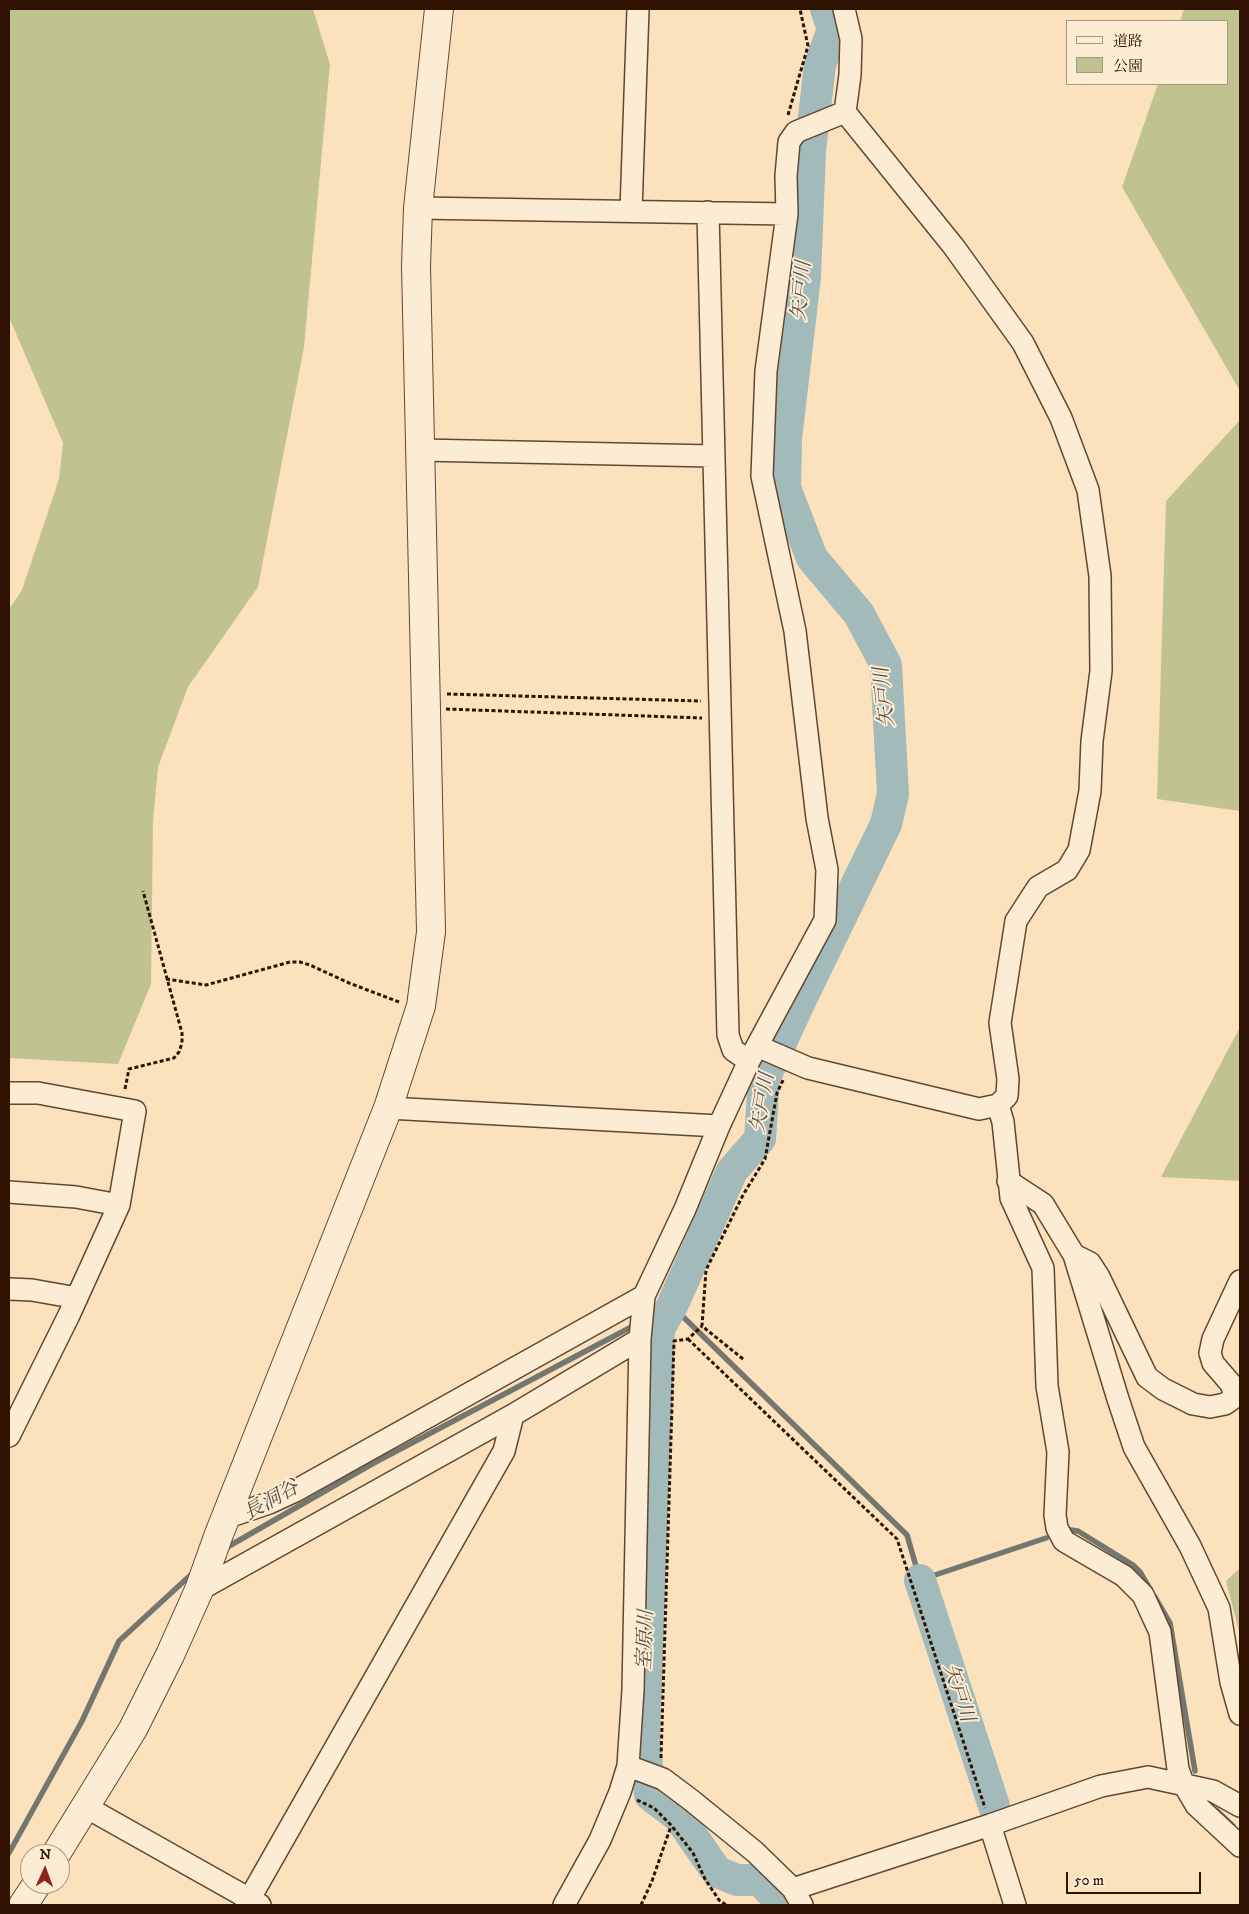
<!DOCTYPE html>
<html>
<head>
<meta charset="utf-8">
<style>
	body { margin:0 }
	#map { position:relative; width:1249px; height:1914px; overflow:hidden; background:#fce1bd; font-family:"IM FELL DW Pica","Noto Serif JP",serif }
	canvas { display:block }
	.frame { position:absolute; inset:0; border:10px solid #2f1201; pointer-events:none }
	.legend { position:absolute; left:1066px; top:20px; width:162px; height:65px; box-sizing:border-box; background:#fdecd4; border:1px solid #ab9580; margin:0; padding:6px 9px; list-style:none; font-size:15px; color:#2f1201 }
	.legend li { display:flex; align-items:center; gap:10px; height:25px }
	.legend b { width:25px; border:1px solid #ab9580 }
	.north { position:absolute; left:20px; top:1844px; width:50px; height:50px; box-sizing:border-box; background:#fdecd4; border:1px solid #ab9580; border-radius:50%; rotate:2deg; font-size:14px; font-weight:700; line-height:20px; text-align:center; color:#2f1201 }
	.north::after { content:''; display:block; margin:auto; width:18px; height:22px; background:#8f2418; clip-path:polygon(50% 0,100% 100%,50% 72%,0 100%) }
	.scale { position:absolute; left:1066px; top:1872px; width:135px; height:22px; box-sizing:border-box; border:2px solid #2f1201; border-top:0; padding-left:6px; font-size:15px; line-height:18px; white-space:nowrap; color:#2f1201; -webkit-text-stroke:4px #fdecd4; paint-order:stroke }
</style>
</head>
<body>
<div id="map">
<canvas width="1249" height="1914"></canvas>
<div class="frame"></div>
<ul class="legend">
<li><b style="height:6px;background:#fdecd4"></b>道路</li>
<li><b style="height:14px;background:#c0c290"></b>公園</li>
</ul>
<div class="north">N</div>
<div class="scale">50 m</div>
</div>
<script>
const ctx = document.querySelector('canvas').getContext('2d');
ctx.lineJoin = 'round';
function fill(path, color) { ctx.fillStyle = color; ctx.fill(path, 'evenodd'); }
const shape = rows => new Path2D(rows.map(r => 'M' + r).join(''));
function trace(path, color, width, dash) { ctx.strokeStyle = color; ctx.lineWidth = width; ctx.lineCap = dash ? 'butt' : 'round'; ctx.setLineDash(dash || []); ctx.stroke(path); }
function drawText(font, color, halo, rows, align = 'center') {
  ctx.font = font + ' "IM FELL DW Pica","Noto Serif JP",serif'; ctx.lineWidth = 4; ctx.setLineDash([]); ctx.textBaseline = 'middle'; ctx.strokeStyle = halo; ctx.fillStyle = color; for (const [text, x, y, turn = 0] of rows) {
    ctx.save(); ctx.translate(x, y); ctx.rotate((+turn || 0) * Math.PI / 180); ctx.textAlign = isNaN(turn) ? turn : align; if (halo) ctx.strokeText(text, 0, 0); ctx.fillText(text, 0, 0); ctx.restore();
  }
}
fill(shape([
	[9,9,313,9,330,64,304,347,258,587,188,687,158,767,153,821,151,984,118,1064,9,1058,9,609,22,590,59,479,63,443,9,317],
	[1184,9,1240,9,1240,391,1122,187,1158,84,1228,84,1228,21,1180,21],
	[1240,420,1240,811,1157,799,1166,501],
	[1240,1027,1240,1181,1161,1177],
	[1240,1568,1240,1635,1226,1581]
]), '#c0c290');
trace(shape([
	[648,1319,672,1306,907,1535,920,1580,1046,1538],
	[1071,1530,1078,1531,1133,1565,1140,1572,1150,1589],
	[224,1549,372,1464,635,1325],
	[1155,1597,1170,1623,1195,1771],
	[1216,1810,1233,1826],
	[9,1853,82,1721,119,1641,195,1571]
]), '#747770', 5.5);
trace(shape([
	[920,1580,994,1806],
	[783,1905,760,1880,737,1880,717,1872,679,1817,650,1795,644,1736,659,1329,672,1306,732,1171,760,1139,764,1079,801,999,886,824,893,794,886,665,859,614,812,558,785,488,786,439,805,277,810,151,820,65,833,29,826,9]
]), '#a2bbba', 32);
const minor = shape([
	[844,9,851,39,850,75,845,112,954,247,1023,343,1061,418,1088,490,1100,576,1101,671,1092,741,1090,791,1079,850,1067,870,1038,887,1016,921,1000,1023,1008,1079,1007,1096,998,1105,1003,1122,1011,1198,1043,1268,1047,1386,1058,1452,1055,1515,1057,1528,1064,1541,1124,1576,1143,1595,1160,1632,1178,1769,1183,1783,1196,1805,1240,1846],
	[418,208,787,214],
	[631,211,638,9],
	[708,212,728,1035,733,1050,749,1061],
	[420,450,713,456],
	[757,1046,808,1068,979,1109,998,1105],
	[9,1093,38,1093,135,1111,119,1205,69,1315,9,1436],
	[388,1108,719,1126],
	[1008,1181,1043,1204,1074,1255,1090,1263,1099,1277,1147,1377,1163,1389,1193,1404,1210,1407,1225,1404,1232,1399,1234,1392,1231,1384,1213,1363,1210,1353,1213,1339,1240,1281],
	[9,1192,76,1197,119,1205],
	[1074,1255,1118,1399,1134,1447,1190,1546,1219,1608,1231,1682,1240,1714],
	[9,1289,32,1290,77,1298],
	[228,1512,237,1514,269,1503,295,1491,644,1296],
	[199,1590,513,1415],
	[628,1766,663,1779,691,1800,755,1852,793,1889,802,1905],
	[86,1807,260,1905],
	[990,1825,1015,1905],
	[793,1889,990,1825,1101,1786,1148,1777,1213,1791,1240,1806],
	[246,1905,504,1451,513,1415,640,1339],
	[564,1905,600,1840,620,1792,628,1766,633,1690,640,1339,644,1296,685,1209,719,1126,749,1061,825,920,827,870,817,818,795,631,762,476,766,371,787,214,786,176,789,142,796,132,845,112]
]);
const tertiary = shape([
	[56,1854,133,1729,170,1655,199,1590,219,1534,388,1108,421,1006,431,932,416,266,418,208,439,9],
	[23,1905,37,1884]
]);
trace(minor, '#624630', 24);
trace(tertiary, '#624630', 30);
trace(shape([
	[788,115,808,46,800,9],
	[447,694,701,701],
	[446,709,702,718],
	[166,979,206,985,290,962,300,962,310,965,349,983,399,1002],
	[125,1089,129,1069,174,1058,179,1052,182,1043,182,1033,143,891],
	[688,1339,897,1539,985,1808],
	[743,1359,702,1326,706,1270,743,1195,765,1159,777,1093,784,1078],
	[661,1758,674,1341,688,1339,702,1326],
	[637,1800,654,1808,671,1825,693,1853,705,1879,719,1900,726,1905],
	[641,1905,652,1881,671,1826]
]), '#2f1201', 3, [4, 2.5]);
trace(minor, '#fdecd4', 21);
trace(tertiary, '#fdecd4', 28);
drawText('italic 20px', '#574d42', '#fdecd4', [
	["矢戸川",803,291,-85],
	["矢戸川",886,697,-96],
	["矢戸川",764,1103,-80],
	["長洞谷",272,1502,-30],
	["室原川",647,1640,-88],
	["矢戸川",957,1693,72]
]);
</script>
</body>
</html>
